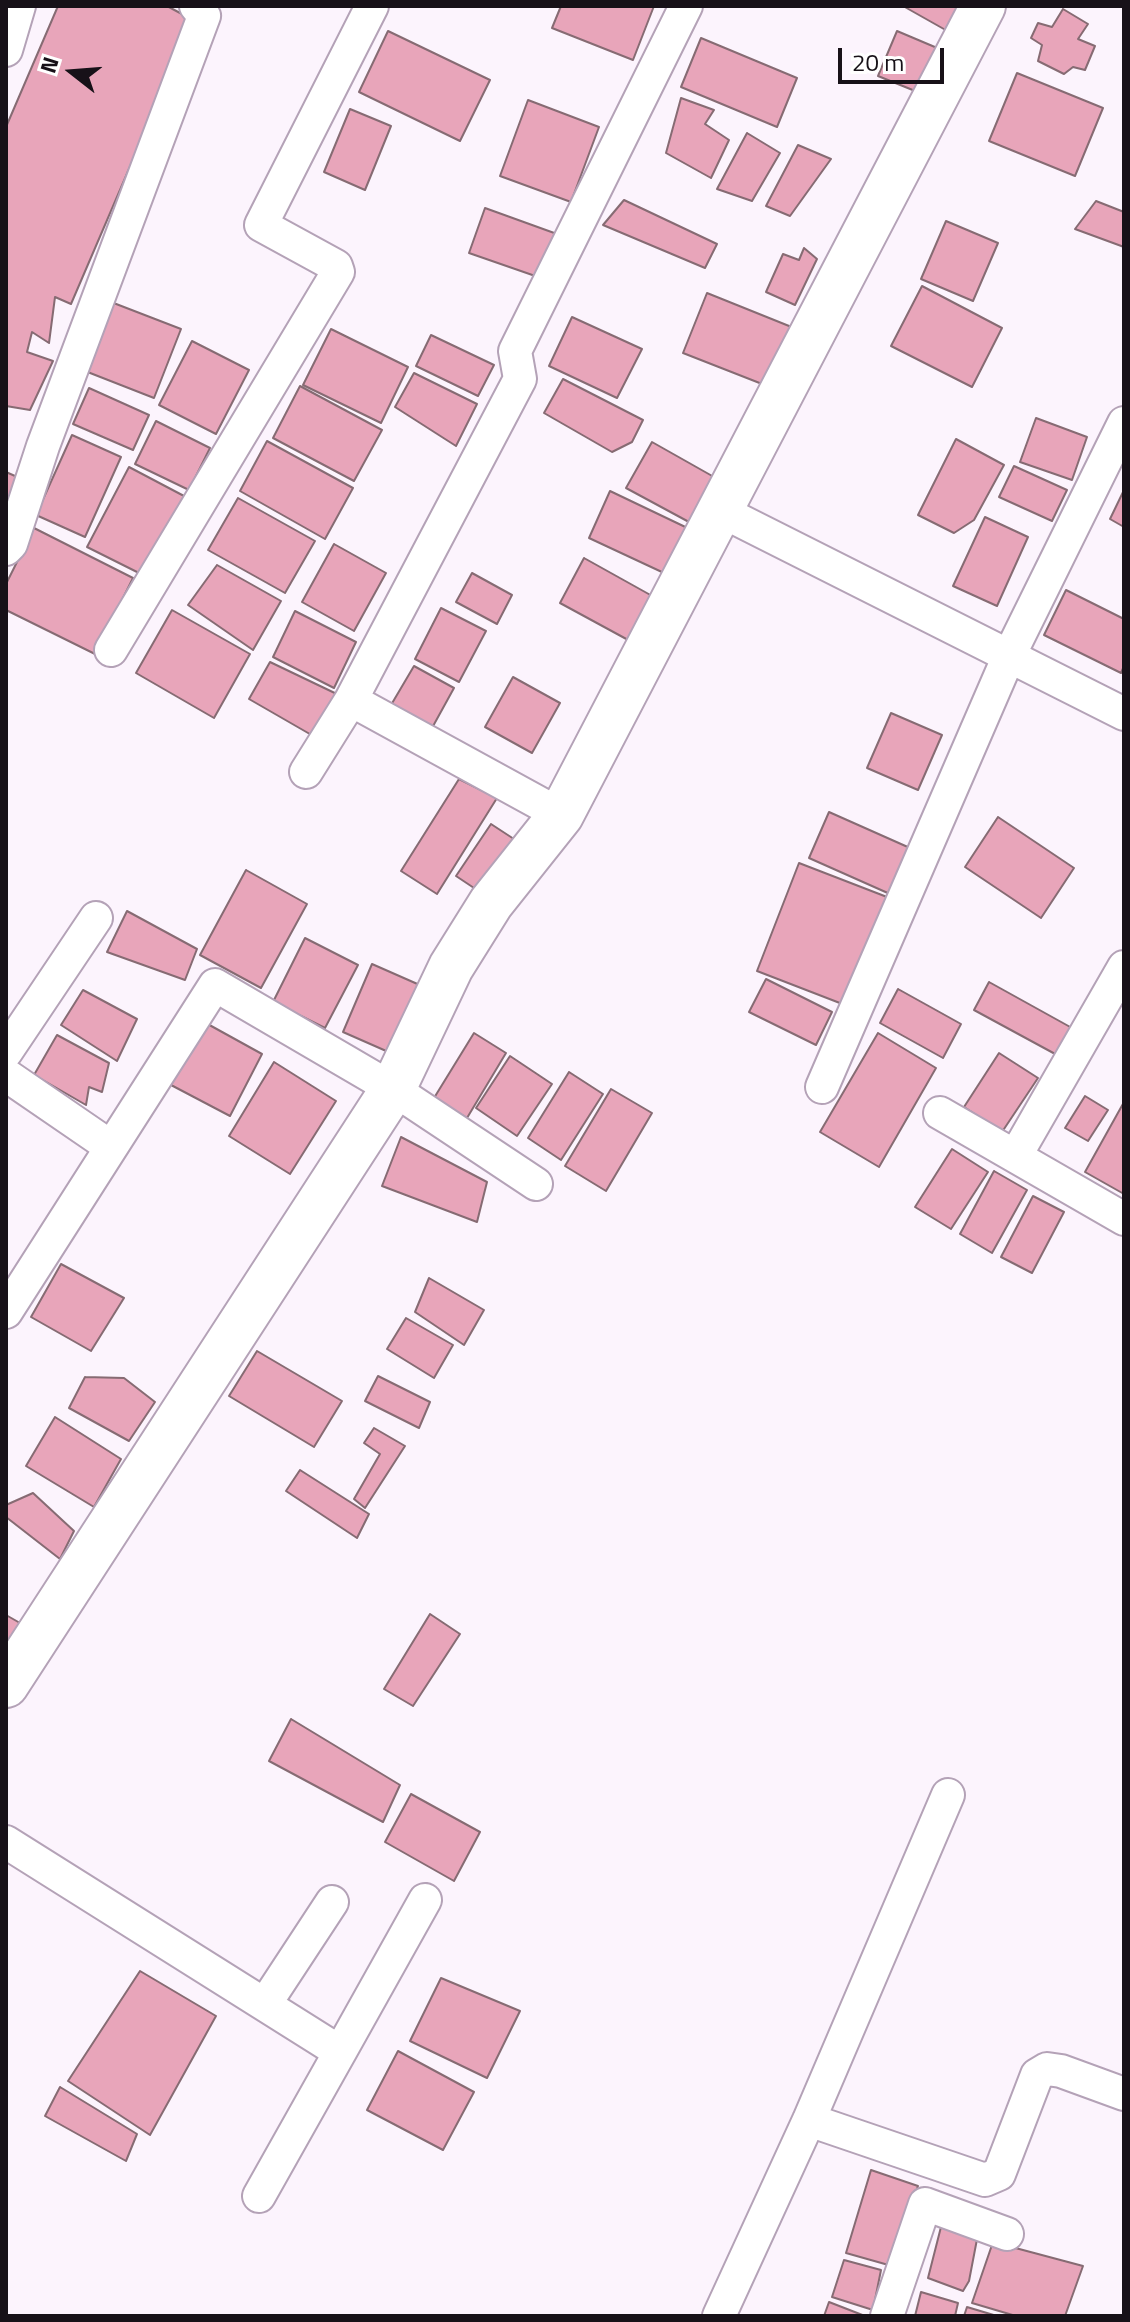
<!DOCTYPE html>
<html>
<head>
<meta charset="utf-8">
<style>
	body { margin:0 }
	#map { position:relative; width:1130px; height:2322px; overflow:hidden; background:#fcf4fd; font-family:"Titillium Web",sans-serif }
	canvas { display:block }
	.frame { position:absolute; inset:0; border:8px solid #171118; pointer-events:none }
	.north { position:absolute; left:32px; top:32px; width:80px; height:80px; -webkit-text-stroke:6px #fff; paint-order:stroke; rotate:287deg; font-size:22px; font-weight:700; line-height:32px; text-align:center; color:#171118 }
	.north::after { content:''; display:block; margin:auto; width:28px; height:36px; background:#171118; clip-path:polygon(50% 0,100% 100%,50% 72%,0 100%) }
	.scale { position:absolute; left:838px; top:48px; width:106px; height:36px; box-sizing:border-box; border:4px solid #171118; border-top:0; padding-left:10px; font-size:24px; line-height:28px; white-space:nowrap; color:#171118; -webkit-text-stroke:6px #fff; paint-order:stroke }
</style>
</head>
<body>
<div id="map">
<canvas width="1130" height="2322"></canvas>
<div class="frame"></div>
<div class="north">N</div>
<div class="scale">20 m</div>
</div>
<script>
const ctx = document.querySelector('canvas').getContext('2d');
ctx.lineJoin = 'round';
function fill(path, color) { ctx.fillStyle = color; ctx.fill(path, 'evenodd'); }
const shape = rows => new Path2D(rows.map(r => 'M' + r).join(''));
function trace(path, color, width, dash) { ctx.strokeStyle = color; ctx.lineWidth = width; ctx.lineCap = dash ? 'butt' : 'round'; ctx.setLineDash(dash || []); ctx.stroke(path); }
const building = shape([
	[58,6,167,6,193,20,71,304,55,297,49,343,32,332,27,352,53,361,30,410,6,406,6,127,58,6],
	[561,6,654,6,633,60,552,28,561,6],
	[903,6,974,6,958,37,903,6],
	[1063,9,1088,24,1078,39,1095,46,1085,70,1073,67,1064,74,1038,61,1042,45,1031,38,1038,23,1052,27,1063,9],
	[388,31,490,80,460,141,359,92,388,31],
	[897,31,949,53,930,97,878,76,897,31],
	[701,38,797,78,777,127,681,87,701,38],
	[1017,73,1103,108,1075,176,989,141,1017,73],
	[681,98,714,110,705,124,729,140,711,178,666,153,681,98],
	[528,100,599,127,571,202,500,176,528,100],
	[350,109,391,126,365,190,324,172,350,109],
	[747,133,780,153,752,201,717,189,747,133],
	[798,145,831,159,790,216,766,206,798,145],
	[624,200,717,244,705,268,603,225,624,200],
	[1096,201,1124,212,1124,247,1075,229,1096,201],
	[485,208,557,234,541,278,469,253,485,208],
	[946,221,998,243,973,301,921,279,946,221],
	[804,248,817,259,795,305,766,292,783,254,799,260,804,248],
	[922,286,1002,328,972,387,891,346,922,286],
	[707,293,804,332,780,391,683,353,707,293],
	[111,302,181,329,154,398,85,371,111,302],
	[572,317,642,349,617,398,549,366,572,317],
	[331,329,408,367,381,423,303,385,331,329],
	[431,335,494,365,478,396,416,366,431,335],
	[192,341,249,370,216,434,159,405,192,341],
	[414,373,477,404,456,446,395,407,414,373],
	[563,379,643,420,632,442,612,452,544,413,563,379],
	[300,386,382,430,354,481,273,438,300,386],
	[89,388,149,415,133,450,73,424,89,388],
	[1036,418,1087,437,1072,480,1020,462,1036,418],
	[156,421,210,448,189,490,135,464,156,421],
	[72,435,121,457,85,537,36,515,72,435],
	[956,439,1004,465,974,520,954,533,918,515,956,439],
	[267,441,353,488,325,539,240,491,267,441],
	[652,442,714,477,689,522,626,488,652,442],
	[1014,466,1067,490,1052,521,999,497,1014,466],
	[129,467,184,496,143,575,87,547,129,467],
	[6,472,24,480,6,530,6,472],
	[1124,490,1124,527,1110,519,1124,490],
	[610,491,700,534,679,580,589,538,610,491],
	[238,498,315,541,285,593,208,550,238,498],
	[985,517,1028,537,997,606,953,586,985,517],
	[34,528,133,578,95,654,6,610,6,584,34,528],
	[334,544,386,573,354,631,302,602,334,544],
	[584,558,654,597,630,641,560,603,584,558],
	[217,565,281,601,253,650,188,605,217,565],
	[472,573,512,595,497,624,456,602,472,573],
	[1066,590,1124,619,1124,666,1121,673,1044,635,1066,590],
	[441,608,486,631,459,682,415,659,441,608],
	[172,610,250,654,214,718,136,673,172,610],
	[295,611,356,642,334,688,273,657,295,611],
	[270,662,341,696,315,737,249,699,270,662],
	[414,666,454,688,432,728,391,705,414,666],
	[513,677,560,703,532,753,485,727,513,677],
	[891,713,942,735,918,790,867,768,891,713],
	[459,779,497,798,437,894,401,871,459,779],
	[829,812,910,848,890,894,809,858,829,812],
	[998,817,1074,868,1041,918,965,867,998,817],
	[491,824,520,843,486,896,456,876,491,824],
	[799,863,887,897,845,1005,757,971,799,863],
	[246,870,307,904,261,988,200,955,246,870],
	[127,911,197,949,185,980,107,952,127,911],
	[305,938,358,965,325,1028,273,1002,305,938],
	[372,964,422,986,393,1054,343,1032,372,964],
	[766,979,832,1012,816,1045,749,1012,766,979],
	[989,982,1072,1028,1057,1055,974,1010,989,982],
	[898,989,961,1024,943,1058,880,1023,898,989],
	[83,990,137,1019,117,1061,61,1025,83,990],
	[204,1022,262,1054,230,1116,171,1085,204,1022],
	[474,1033,506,1053,467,1118,434,1098,474,1033],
	[878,1033,936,1068,879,1167,820,1132,878,1033],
	[57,1035,109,1063,102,1092,89,1087,86,1105,34,1075,57,1035],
	[999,1053,1038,1078,1002,1132,964,1107,999,1053],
	[510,1056,552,1084,517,1136,476,1108,510,1056],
	[274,1062,336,1101,290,1174,229,1136,274,1062],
	[569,1072,603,1094,561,1160,528,1138,569,1072],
	[611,1089,652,1113,606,1191,565,1166,611,1089],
	[1085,1096,1108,1110,1088,1141,1065,1128,1085,1096],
	[1124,1102,1124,1194,1085,1172,1124,1102],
	[401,1137,487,1182,477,1222,382,1186,401,1137],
	[952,1149,988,1172,951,1229,915,1207,952,1149],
	[994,1171,1027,1190,992,1253,960,1234,994,1171],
	[1033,1196,1064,1212,1032,1273,1001,1257,1033,1196],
	[61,1264,124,1298,91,1351,31,1317,61,1264],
	[429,1278,484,1310,464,1345,415,1312,429,1278],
	[406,1318,453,1345,434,1378,387,1349,406,1318],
	[257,1351,342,1401,314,1447,229,1396,257,1351],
	[378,1376,430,1402,419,1428,365,1401,378,1376],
	[85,1377,124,1378,155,1402,129,1441,69,1408,85,1377],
	[55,1417,121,1459,94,1507,26,1466,55,1417],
	[374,1428,405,1446,365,1508,354,1499,380,1454,364,1443,374,1428],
	[300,1470,369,1514,357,1538,286,1491,300,1470],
	[33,1493,74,1531,60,1559,6,1517,6,1505,33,1493],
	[430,1614,460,1634,413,1706,384,1689,430,1614],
	[6,1615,20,1623,6,1646,6,1615],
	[291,1719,400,1785,383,1822,269,1761,291,1719],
	[411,1794,480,1832,454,1881,385,1842,411,1794],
	[140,1971,216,2016,150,2135,68,2081,140,1971],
	[441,1978,520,2011,487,2078,410,2041,441,1978],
	[398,2051,474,2092,443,2150,367,2110,398,2051],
	[60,2087,137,2134,126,2161,45,2116,60,2087],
	[871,2170,918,2186,892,2266,846,2253,871,2170],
	[942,2223,978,2234,969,2281,963,2291,928,2278,942,2223],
	[993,2242,1083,2266,1065,2316,1016,2316,972,2303,993,2242],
	[844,2260,881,2270,873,2310,832,2297,844,2260],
	[921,2292,958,2303,955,2316,915,2316,921,2292],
	[829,2302,865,2316,824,2316,829,2302],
	[967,2307,997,2316,964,2316,967,2307]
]);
fill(building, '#e8a5ba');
trace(building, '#866b73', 2);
const street = shape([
	[6,50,19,6],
	[721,511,1124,714],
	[6,549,11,544,43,446,204,16,196,6],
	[111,650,338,272,336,266,261,225,372,6],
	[306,772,351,700],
	[561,815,351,700,520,379,515,351,686,6],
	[6,1052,96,918],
	[6,1075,111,1147],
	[822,1087,1008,658,1124,423],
	[940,1113,1124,1219],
	[1016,1155,1124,967],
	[6,1312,215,985,393,1089,536,1184],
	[6,1842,340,2052,425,1900],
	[265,2004,332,1902],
	[809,2120,985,2180,999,2174,1037,2075,1047,2069,1061,2071,1124,2094],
	[259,2196,340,2052],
	[719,2316,809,2120,948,1795],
	[887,2316,925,2204,1007,2234]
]);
const secondary = shape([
	[6,1685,393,1089,451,967,491,903,561,815,983,6]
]);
trace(street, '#b4a2b7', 36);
trace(secondary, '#b4a2b7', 48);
trace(street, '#fff', 32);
trace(secondary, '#fff', 44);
</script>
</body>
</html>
